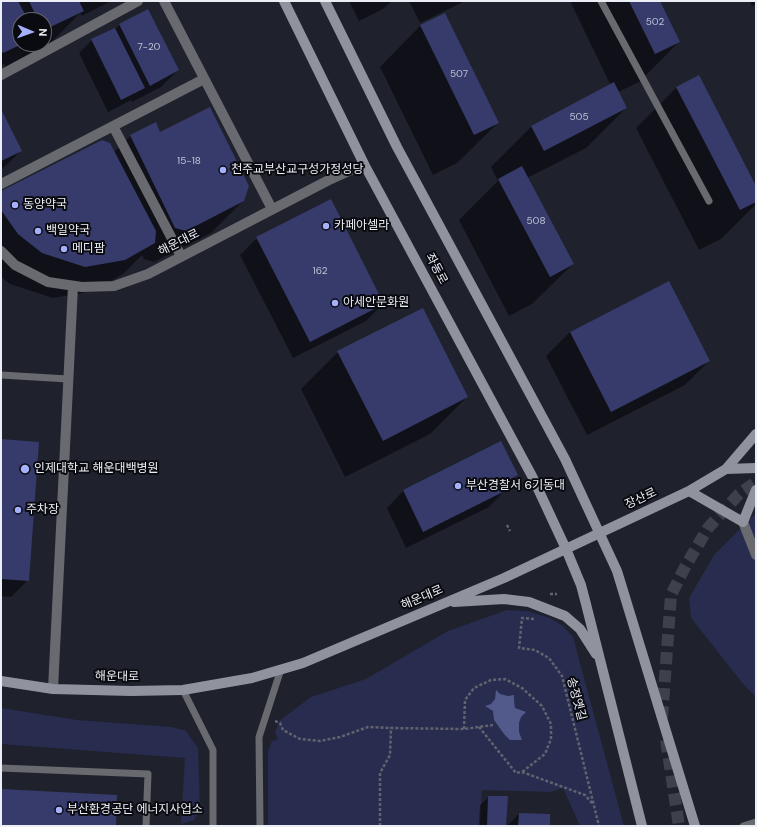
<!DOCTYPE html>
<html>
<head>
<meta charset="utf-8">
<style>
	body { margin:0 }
	#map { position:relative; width:757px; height:827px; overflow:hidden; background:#1f212d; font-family:"DM Sans",sans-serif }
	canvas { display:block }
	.frame { position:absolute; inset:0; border:2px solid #eceef6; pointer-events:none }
	.north { position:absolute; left:12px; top:12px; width:40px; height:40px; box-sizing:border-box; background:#0a0b11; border:1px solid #64666d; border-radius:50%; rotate:92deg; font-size:11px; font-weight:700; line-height:16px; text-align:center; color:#eceef6 }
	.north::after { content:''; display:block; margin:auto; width:14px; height:18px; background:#a5b1fc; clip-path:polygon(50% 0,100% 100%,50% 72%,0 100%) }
</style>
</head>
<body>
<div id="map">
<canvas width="757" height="827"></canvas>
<div class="frame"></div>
<div class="north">N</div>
</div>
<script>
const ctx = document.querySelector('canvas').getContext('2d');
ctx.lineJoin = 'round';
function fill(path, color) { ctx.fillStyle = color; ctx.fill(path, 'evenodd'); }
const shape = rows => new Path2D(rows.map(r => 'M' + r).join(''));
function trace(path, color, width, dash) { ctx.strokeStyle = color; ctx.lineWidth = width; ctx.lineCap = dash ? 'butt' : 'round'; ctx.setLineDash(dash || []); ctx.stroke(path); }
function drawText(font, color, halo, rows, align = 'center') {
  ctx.font = font + ' "DM Sans","Noto Sans KR",sans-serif'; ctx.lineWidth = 4; ctx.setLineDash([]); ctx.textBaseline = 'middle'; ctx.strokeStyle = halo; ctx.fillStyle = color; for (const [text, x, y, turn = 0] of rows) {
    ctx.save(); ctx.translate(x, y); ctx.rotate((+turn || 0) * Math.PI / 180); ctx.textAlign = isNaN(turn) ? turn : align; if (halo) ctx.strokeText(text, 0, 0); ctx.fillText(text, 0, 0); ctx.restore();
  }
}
fill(shape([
	[756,513,756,697,744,685,691,618,689,598,714,555],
	[507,610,527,611,550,618,563,626,573,637,624,826,580,826,563,788,551,792,482,790,480,826,268,826,268,751,272,741,278,739,275,733,279,721,311,697,366,679,448,631],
	[1,708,77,720,172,727,186,731,198,748,200,809,194,820,181,824,185,758,1,744]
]), '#282c4e');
fill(shape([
	[496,690,500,694,508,696,514,695,514,700,515,708,526,712,521,717,519,723,519,732,522,740,510,740,504,734,494,720,493,711,485,706,491,704,495,699]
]), '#52598b');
fill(shape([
	[1,1,111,1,82,16,80,13,46,48,6,67,4,64,1,65],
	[20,20,44,20,44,44,20,44],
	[349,1,392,1,383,9,359,21],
	[409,1,465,1,420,23],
	[570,1,659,1,679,42,639,82,618,92,626,108,586,148,527,178,573,264,532,304,509,316,459,220,498,181,491,167,531,127,611,86],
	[750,1,756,1,756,4,752,6],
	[148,10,178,70,161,87,132,102,131,100,108,112,79,53,92,40,115,29,119,25],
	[444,14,498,123,457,163,433,175,380,67,420,26],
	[677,87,756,188,756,204,721,239,699,250,636,128],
	[1,112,21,151,1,170],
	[160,133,243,201,211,233,154,262,144,259,142,255,123,274,93,291,53,298,10,284,1,277,1,192,114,152,131,136],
	[257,238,383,304,366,321,293,358,240,255],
	[668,282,709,361,685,385,587,435,546,356,570,332],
	[338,352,467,397,430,434,345,477,301,389],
	[1,440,28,580,11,597,1,596],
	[501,442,517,475,504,488,505,490,489,507,406,548,387,508,403,491],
	[489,797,505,826,479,826,480,805],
	[519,814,549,826,507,826]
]), '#0007');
fill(shape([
	[1,1,18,1,28,20,20,20,20,45,3,53,1,49],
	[29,1,79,1,84,11,44,30,44,20,38,20],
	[629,1,660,1,680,42,655,54],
	[148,9,179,70,150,86,119,24],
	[445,13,499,123,474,135,420,25],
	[115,28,145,88,121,100,91,39],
	[699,75,756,186,756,202,740,210,676,87],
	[614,82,627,108,544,151,531,126],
	[210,107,249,186,244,201,186,231,175,228,130,135,156,122,160,132],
	[1,109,22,151,1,161],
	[102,140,110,143,156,231,155,243,125,260,85,267,42,253,18,234,1,210,1,191],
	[522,166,574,264,550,277,498,179],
	[331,199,384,304,310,342,256,237],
	[669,281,710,361,611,412,570,332],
	[423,308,468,397,383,441,337,351],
	[1,439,39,442,29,581,1,579],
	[501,441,518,475,503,483,507,490,423,532,403,490],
	[1,789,117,795,116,826,1,826],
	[488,796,508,796,506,826,487,826],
	[519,813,550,814,550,826,518,826]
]), '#363b6b');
trace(shape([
	[662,718,671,595,685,567,708,528,739,494,756,482],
	[666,740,679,826]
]), '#3e404b', 12, [12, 6]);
trace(shape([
	[507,525,510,531],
	[550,594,557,594],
	[534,619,522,618,519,648,535,650,549,658,562,676,599,826],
	[275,721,280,723,283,730,300,739,320,741,340,737,368,727,391,728],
	[479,727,516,773,522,772,585,795,593,804],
	[464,729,465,700,474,688,491,680,505,679,522,688,542,706,551,724,551,739,545,754,522,772],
	[380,826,380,773,390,755,391,728,464,729,493,725]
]), '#61636e', 2.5, [3, 2]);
trace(shape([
	[601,1,709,201],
	[1,375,68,379],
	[183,690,213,750,213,826],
	[1,768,148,774,146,826],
	[260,826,259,737,281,669],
	[743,826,756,822]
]), '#686a70', 7);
trace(shape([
	[164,1,272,209],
	[1,75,138,1],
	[113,126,181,256],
	[1,184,204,79],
	[1,251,15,265,48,282,82,287,114,286,148,274,327,181,364,164],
	[743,522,756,555],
	[53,689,73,286]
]), '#686a70', 10);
trace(shape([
	[284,1,364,164,532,476,566,549,581,585,586,604,642,826],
	[325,1,397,147,565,459,617,571,695,826],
	[726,469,756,468],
	[689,491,743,522,756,490],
	[454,602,504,599,529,602,565,616,580,629,596,654],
	[1,681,53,689,131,691,183,690,252,678,303,663,504,578,689,491,726,469,756,434]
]), '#90939d', 10);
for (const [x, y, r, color] of [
	[223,170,4,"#a5b1fc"],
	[15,205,4,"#a5b1fc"],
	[326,226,4,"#a5b1fc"],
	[38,231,4,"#a5b1fc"],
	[64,249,4,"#a5b1fc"],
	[335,303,4,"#a5b1fc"],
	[25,469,5,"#a5b1fc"],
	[458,486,4,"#a5b1fc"],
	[18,510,4,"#a5b1fc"],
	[59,810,4,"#a5b1fc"]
]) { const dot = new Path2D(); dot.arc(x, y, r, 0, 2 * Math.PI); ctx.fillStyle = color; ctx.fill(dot); trace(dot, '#0a0b11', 1.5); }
drawText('10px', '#bec1d3', null, [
	["502",655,22],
	["7-20",149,47],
	["507",459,74],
	["505",579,117],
	["15-18",189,161],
	["508",536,221],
	["162",320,271]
]);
drawText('12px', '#eceef6', '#0a0b11', [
	["천주교부산교구성가정성당",231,170],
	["동양약국",23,205],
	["카페아셀라",334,226],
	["백일약국",46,231],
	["메디팜",72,249],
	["아세안문화원",343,303],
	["인제대학교 해운대백병원",34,469],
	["부산경찰서 6기동대",466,486],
	["주차장",26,510],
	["부산환경공단 에너지사업소",67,810]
], 'left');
drawText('12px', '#eceef6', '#0a0b11', [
	["해운대로",179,243,-27],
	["좌동로",436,269,62],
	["장산로",641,499,-25],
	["해운대로",422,598,-23],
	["해운대로",117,677,1],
	["송정옛길",576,699,75]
]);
</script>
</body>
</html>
